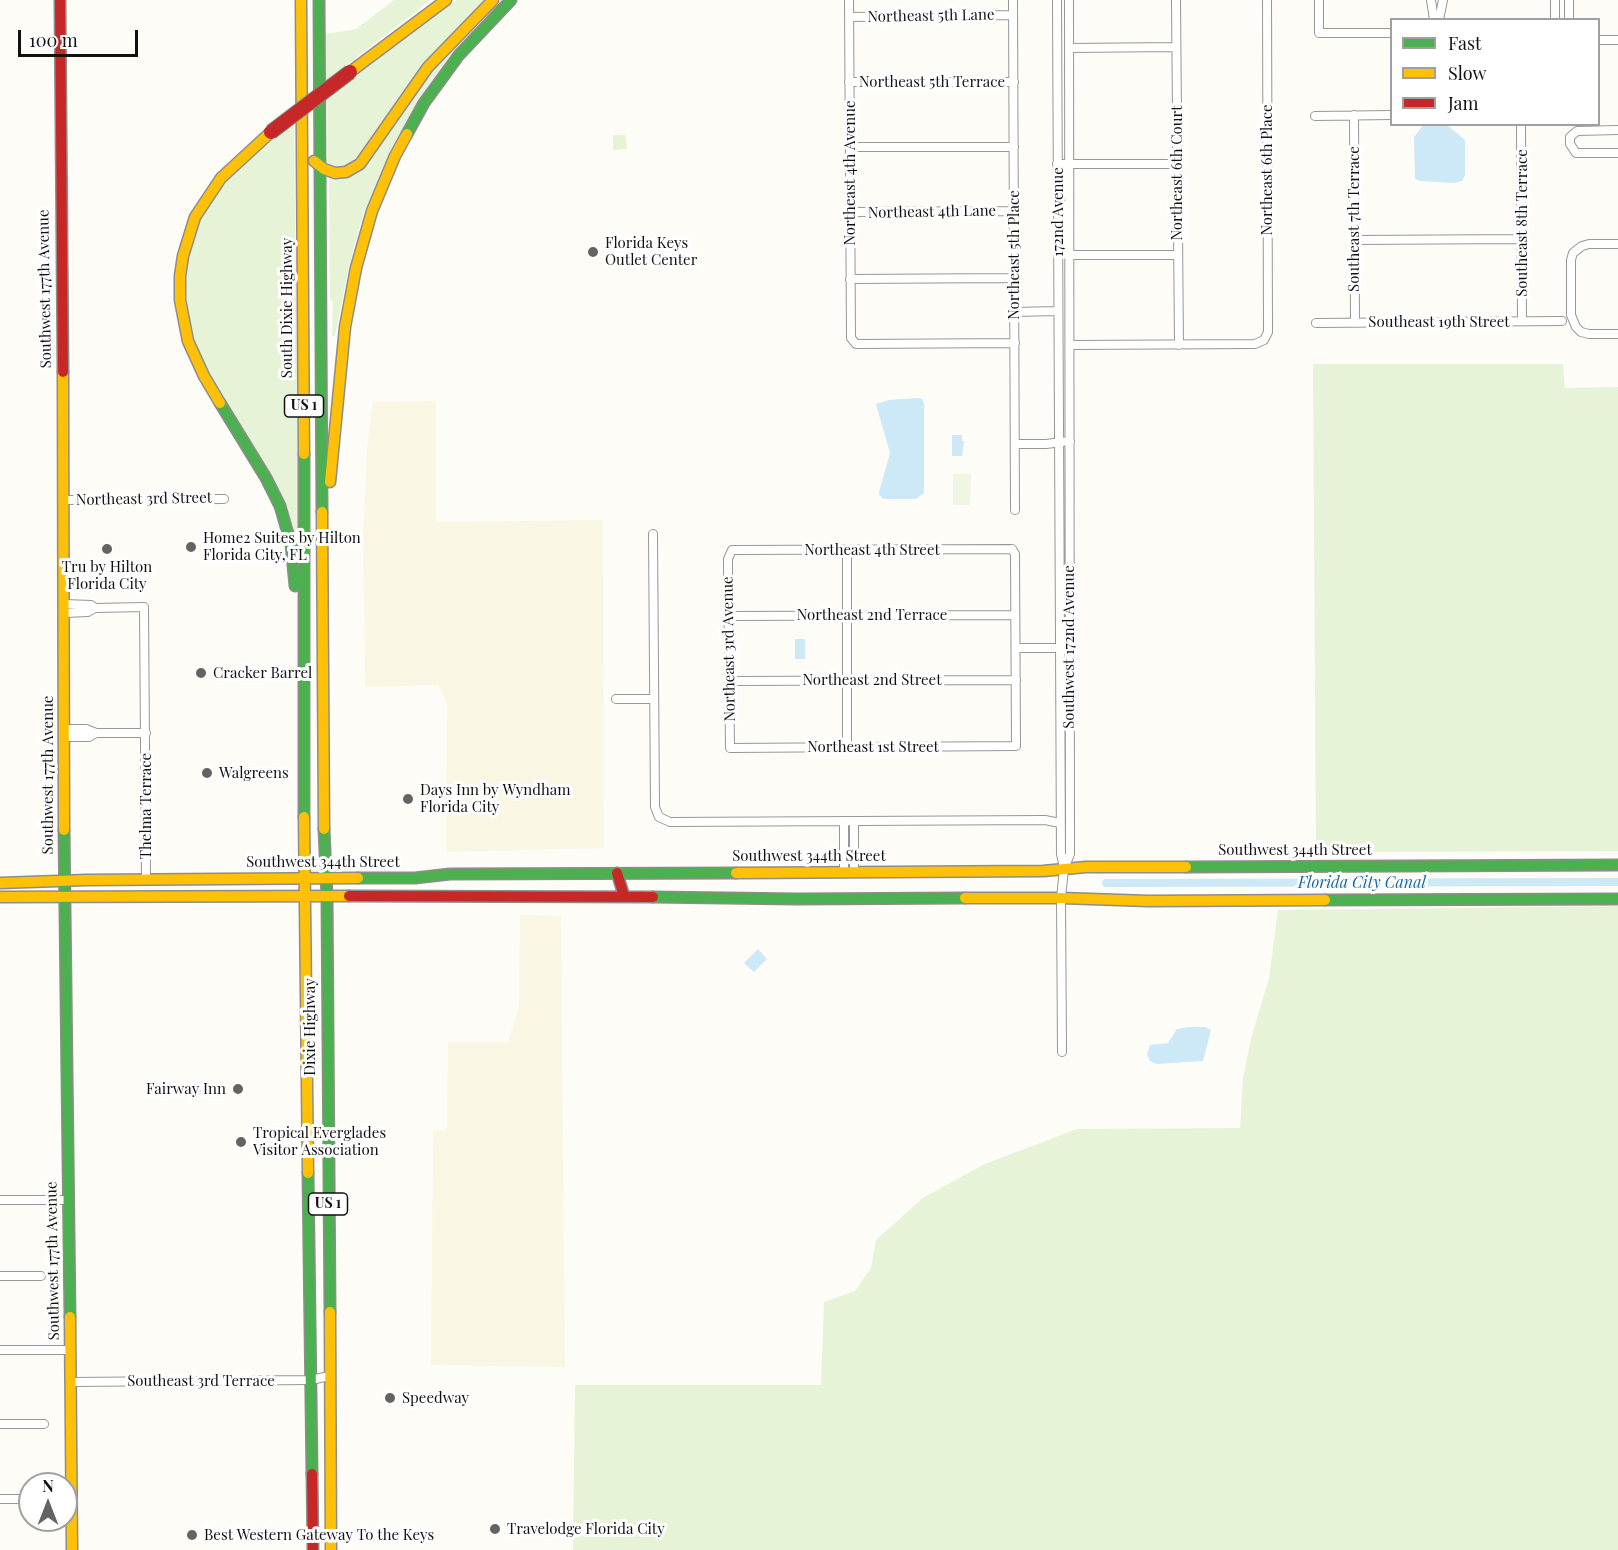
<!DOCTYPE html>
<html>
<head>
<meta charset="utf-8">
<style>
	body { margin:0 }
	#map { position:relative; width:1618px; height:1550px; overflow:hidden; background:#fdfcf7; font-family:"Playfair Display",serif }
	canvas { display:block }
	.legend { position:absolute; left:1390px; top:18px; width:210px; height:108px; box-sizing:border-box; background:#fff; border:2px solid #a0a0a0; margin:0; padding:8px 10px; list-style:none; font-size:18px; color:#111 }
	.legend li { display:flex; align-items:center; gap:12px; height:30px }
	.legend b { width:30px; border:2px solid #a0a0a0 }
	.north { position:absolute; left:18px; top:1472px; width:60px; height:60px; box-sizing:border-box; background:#fff; border:2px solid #a0a0a0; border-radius:50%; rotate:0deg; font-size:16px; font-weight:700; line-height:24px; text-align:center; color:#111 }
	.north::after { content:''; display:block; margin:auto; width:21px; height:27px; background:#646362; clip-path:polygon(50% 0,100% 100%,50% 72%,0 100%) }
	.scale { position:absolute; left:18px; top:30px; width:120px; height:27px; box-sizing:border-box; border:3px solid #111; border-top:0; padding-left:8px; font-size:18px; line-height:21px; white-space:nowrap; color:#111; -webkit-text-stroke:4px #fff; paint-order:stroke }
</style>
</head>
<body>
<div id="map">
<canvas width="1618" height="1550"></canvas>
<ul class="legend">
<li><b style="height:8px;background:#4caf50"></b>Fast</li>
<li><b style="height:8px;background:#ffc107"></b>Slow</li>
<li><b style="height:8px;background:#c62828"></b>Jam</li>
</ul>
<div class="north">N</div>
<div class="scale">100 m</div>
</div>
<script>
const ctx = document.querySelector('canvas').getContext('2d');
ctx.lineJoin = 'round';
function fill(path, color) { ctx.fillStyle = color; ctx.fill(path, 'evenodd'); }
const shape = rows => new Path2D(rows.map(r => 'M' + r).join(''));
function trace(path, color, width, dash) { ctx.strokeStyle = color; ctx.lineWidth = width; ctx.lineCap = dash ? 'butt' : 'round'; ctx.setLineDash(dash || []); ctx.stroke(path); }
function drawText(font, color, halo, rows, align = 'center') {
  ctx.font = font + ' "Playfair Display",serif'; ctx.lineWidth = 6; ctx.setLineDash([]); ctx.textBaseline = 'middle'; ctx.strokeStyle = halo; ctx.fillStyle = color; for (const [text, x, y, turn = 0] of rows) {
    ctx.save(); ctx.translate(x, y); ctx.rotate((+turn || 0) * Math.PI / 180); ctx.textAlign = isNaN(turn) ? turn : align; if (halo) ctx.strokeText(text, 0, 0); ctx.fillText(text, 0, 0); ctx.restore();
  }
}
fill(shape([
	[436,401,436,522,603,520,604,848,446,852,447,704,438,685,365,687,363,534,367,448,373,402],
	[520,915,561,916,565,1367,431,1365,433,1130,447,1130,448,1042,508,1042,519,1006]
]), '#f9f7e4');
fill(shape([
	[394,0,431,0,326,81,325,34,356,29],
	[457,0,488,0,352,166,328,167,327,97],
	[482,20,450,56,427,86,364,211,350,262,335,336,332,336,333,301,330,300,329,176,334,177,388,131,444,56],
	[294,122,299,537,294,537,191,337,184,276,202,214,235,171],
	[613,135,626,135,627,149,613,150],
	[1313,364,1563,364,1565,388,1618,387,1618,851,1316,852],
	[1618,906,1618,1550,573,1550,575,1385,821,1385,824,1302,855,1291,871,1268,876,1240,924,1197,985,1164,1077,1129,1240,1128,1243,1078,1251,1039,1269,978,1278,910]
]), '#e7f3d7');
fill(shape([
	[953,474,971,474,970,505,953,505]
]), '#f0f6e1');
fill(shape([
	[1424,124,1447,125,1465,140,1465,175,1462,181,1454,183,1420,181,1415,179,1414,137],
	[918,398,922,399,924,403,924,493,916,499,884,499,879,495,879,492,890,453,876,404,889,400],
	[952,435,962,435,962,441,964,441,962,456,952,456],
	[795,639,805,639,805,659,795,659],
	[758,949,767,959,754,972,744,963],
	[1189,1027,1205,1027,1211,1030,1203,1061,1157,1064,1150,1061,1147,1054,1150,1045,1168,1043,1177,1029],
	[193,1085,200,1088,203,1092,200,1095,195,1095,186,1097,185,1094]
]), '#cde8f7');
trace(shape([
	[1106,883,1618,882]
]), '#cde8f7', 8);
const street = shape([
	[849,0,851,338,856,344,1015,343],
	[1013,0,1015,510],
	[1057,0,1061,854,1064,868],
	[1176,0,1179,345],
	[1319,0,1319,33,1392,33],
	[1431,0,1434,20],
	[1555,0,1555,20],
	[1569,0,1569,20],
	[849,17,1013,15],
	[1439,20,1443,0],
	[1598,40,1618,40],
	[1069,48,1176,47],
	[849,82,1014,82],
	[1354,115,1355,323],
	[1315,116,1392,115],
	[1521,124,1522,321],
	[1618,130,1577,131,1570,137,1570,144,1576,153,1618,153],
	[850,147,1014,147],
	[1057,164,1176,164],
	[850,212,1014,211],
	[1354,240,1522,239],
	[1618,244,1589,244,1582,246,1573,253,1571,260,1571,315,1576,327,1581,332,1589,334,1618,334],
	[1070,255,1177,255],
	[850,279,1013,278],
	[1014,312,1058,311],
	[1316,323,1562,321],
	[1070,345,1255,344,1264,340,1268,332,1267,0],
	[1015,444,1046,444,1070,441],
	[64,500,224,499],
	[653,534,655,807,659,817,670,822,1045,820,1060,823],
	[1012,549,1015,554,1016,746,730,748,728,569,728,559,732,550,1012,549],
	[847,550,847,747],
	[64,604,91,605,95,608],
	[64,613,88,612,95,608,144,607,146,879],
	[728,616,1015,615],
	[1016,648,1062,648],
	[729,681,1016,680],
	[616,699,654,699],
	[65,729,86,729,96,733,146,733],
	[65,737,89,737,96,733],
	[844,821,844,872],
	[854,872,854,821],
	[1062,1052,1061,898,1064,869,1070,854,1069,0],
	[0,1200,69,1200],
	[0,1276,41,1276],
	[0,1350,71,1350],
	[71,1382,311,1380,329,1376],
	[0,1424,44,1424],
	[0,1499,30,1499]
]);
const fast = shape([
	[319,0,322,512],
	[407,134,424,103,459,55,511,0],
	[220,403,266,478,280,506,291,544,295,586],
	[304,454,304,817],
	[324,829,327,897,330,1312],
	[64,830,70,1317],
	[1186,867,1618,865],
	[358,878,415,878,450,874,736,873],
	[653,897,797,899,965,898],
	[1325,900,1618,899],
	[308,1173,312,1474]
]);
const slow = shape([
	[301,0,304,454],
	[350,72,446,0],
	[314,161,324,169,335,173,346,172,360,164,428,67,493,0],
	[63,372,64,830],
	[220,403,204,376,188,341,180,300,180,276,183,256,195,217,221,178,271,132],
	[330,482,345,327,356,268,372,211,395,156,407,134],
	[322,512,324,829],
	[304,817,308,1173],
	[736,873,1043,871,1086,867,1186,867],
	[0,883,86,880,358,878],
	[0,897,349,896],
	[965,898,1061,898,1149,901,1325,900],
	[330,1312,331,1550],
	[70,1317,72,1550]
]);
const jam = shape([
	[60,0,63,372],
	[617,873,624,896],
	[349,896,653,897],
	[312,1474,313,1550]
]);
trace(street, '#979795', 10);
trace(fast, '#8e8d8b', 13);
trace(slow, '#8e8d8b', 13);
trace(jam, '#8e8d8b', 13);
trace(street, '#fffffe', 8);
trace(fast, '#4caf50', 10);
trace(slow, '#ffc107', 10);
trace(jam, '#c62828', 10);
const jamBridge = shape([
	[271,132,350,72]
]);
trace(jamBridge, '#858482', 16, []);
trace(jamBridge, '#c62828', 14);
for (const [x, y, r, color] of [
	[593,252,6,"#646362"],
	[191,547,6,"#646362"],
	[107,549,6,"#646362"],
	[201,673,6,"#646362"],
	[207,773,6,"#646362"],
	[408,799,6,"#646362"],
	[238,1089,6,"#646362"],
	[241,1142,6,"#646362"],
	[390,1398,6,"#646362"],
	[495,1529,6,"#646362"],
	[192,1535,6,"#646362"]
]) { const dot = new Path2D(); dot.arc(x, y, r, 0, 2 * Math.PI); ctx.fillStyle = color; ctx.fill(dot); trace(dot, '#fff', 2); }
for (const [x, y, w] of [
	[304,406,39],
	[328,1204,39]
]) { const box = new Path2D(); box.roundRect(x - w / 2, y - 11, w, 22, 4.5); ctx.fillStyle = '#fff'; ctx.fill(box); trace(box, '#111', 1.5); }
drawText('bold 14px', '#111', null, [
	["US 1",304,406],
	["US 1",328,1204]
]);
drawText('15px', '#111', '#fff', [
	["Northeast 5th Lane",931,16,-1],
	["Northeast 5th Terrace",932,82],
	["Northeast 6th Place",1267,170,-90],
	["Northeast 4th Avenue",850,173,-90],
	["Northeast 6th Court",1177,173,-90],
	["Northeast 4th Lane",932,212,-1],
	["172nd Avenue",1058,212,-90],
	["Southeast 7th Terrace",1354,219,-90],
	["Southeast 8th Terrace",1522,223,-90],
	["Northeast 5th Place",1014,255,-90],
	["Southwest 177th Avenue",45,289,-91],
	["South Dixie Highway",287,308,-90],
	["Southeast 19th Street",1439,322],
	["Northeast 3rd Street",144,499,-1],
	["Northeast 4th Street",872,550],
	["Northeast 2nd Terrace",872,615],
	["Southwest 172nd Avenue",1069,647,-90],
	["Northeast 3rd Avenue",729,649,-91],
	["Northeast 2nd Street",872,680],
	["Northeast 1st Street",873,747],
	["Southwest 177th Avenue",48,775,-90],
	["Thelma Terrace",146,806,-90],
	["Southwest 344th Street",1295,850],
	["Southwest 344th Street",809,856],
	["Southwest 344th Street",323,862],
	["Dixie Highway",310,1027,-90],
	["Southwest 177th Avenue",53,1261,-91],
	["Southeast 3rd Terrace",201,1381]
]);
drawText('15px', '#111', '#fff', [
	["Florida Keys",605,243],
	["Outlet Center",605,260],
	["Home2 Suites by Hilton",203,538],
	["Florida City, FL",203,555],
	["Tru by Hilton",107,567,"center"],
	["Florida City",107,584,"center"],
	["Cracker Barrel",213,673],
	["Walgreens",219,773],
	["Days Inn by Wyndham",420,790],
	["Florida City",420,807],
	["Fairway Inn",226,1089,"right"],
	["Tropical Everglades",253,1133],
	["Visitor Association",253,1150],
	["Speedway",402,1398],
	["Travelodge Florida City",507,1529],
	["Best Western Gateway To the Keys",204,1535]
], 'left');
drawText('italic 16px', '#1768a6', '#fff', [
	["Florida City Canal",1362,883]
]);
</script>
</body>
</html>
